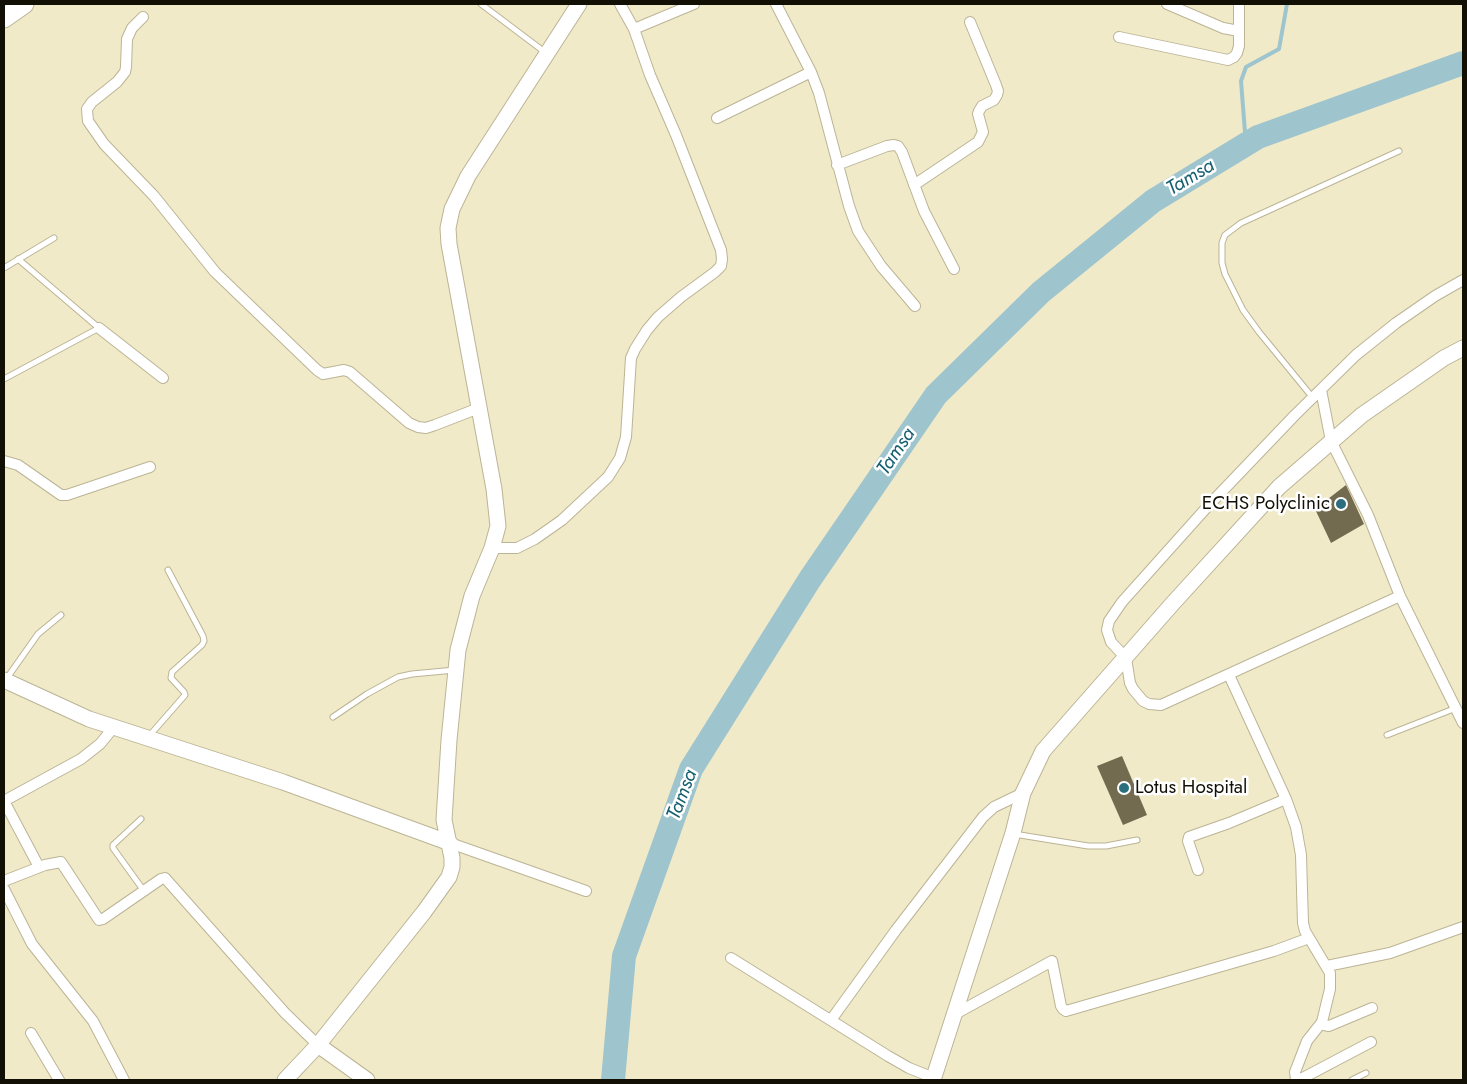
<!DOCTYPE html>
<html>
<head>
<meta charset="utf-8">
<style>
	body { margin:0 }
	#map { position:relative; width:1467px; height:1084px; overflow:hidden; background:#f1eac9; font-family:Jost,sans-serif }
	canvas { display:block }
	.frame { position:absolute; inset:0; border:5px solid #120f05; pointer-events:none }
</style>
</head>
<body>
<div id="map">
<canvas width="1467" height="1084"></canvas>
<div class="frame"></div>
</div>
<script>
const ctx = document.querySelector('canvas').getContext('2d');
ctx.lineJoin = 'round';
const shape = rows => new Path2D(rows.map(r => 'M' + r).join(''));
function trace(path, color, width, dash) { ctx.strokeStyle = color; ctx.lineWidth = width; ctx.lineCap = dash ? 'butt' : 'round'; ctx.setLineDash(dash || []); ctx.stroke(path); }
function fill(path, color) { ctx.fillStyle = color; ctx.fill(path, 'evenodd'); }
function drawText(font, color, halo, rows, align = 'center') {
  ctx.font = font + ' Jost,sans-serif'; ctx.lineWidth = 5; ctx.setLineDash([]); ctx.textBaseline = 'middle'; ctx.strokeStyle = halo; ctx.fillStyle = color; for (const [text, x, y, turn = 0] of rows) {
    ctx.save(); ctx.translate(x, y); ctx.rotate((+turn || 0) * Math.PI / 180); ctx.textAlign = isNaN(turn) ? turn : align; if (halo) ctx.strokeText(text, 0, 0); ctx.fillText(text, 0, 0); ctx.restore();
  }
}
trace(shape([
	[1246,145,1241,81,1246,67,1279,49,1287,4]
]), '#9ec4ce', 4);
trace(shape([
	[613,1080,624,956,691,769,810,579,936,395,1041,292,1153,201,1258,137,1463,63]
]), '#9ec4ce', 24);
fill(shape([
	[1346,485,1364,524,1331,543,1315,509],
	[1122,756,1147,815,1123,825,1097,766]
]), '#726b4f');
const lane = shape([
	[481,4,546,53],
	[4,268,54,238],
	[4,379,99,328,18,259],
	[1313,398,1259,332,1243,310,1225,274,1222,263,1222,243,1225,235,1241,223,1399,151],
	[7,678,38,634,61,615],
	[333,717,367,694,398,677,412,674,455,670],
	[150,735,185,695,184,692,171,678,172,672,202,645,204,641,203,636,168,570],
	[1387,735,1456,708],
	[141,819,113,845,113,848,144,891],
	[1014,834,1088,846,1106,846,1137,840],
	[1352,1080,1366,1073]
]);
const street = shape([
	[776,4,811,72,819,93,849,206,858,231,881,266,915,306],
	[1167,4,1223,28,1239,31,1239,4],
	[143,17,132,28,127,39,126,67,125,72,117,82,92,102,87,109,88,121,104,144,154,196,215,272,317,370,323,374,344,370,350,372,409,423,418,427,426,428,435,425,479,408],
	[634,29,694,4],
	[1119,37,1228,60,1234,57,1237,53,1239,46,1239,31],
	[717,118,811,72],
	[837,165,887,146,894,145,898,146,902,152,924,211,954,269],
	[914,185,978,142,983,132,978,114,979,111,982,106,994,100,997,95,998,91,996,85,970,22],
	[99,328,163,378],
	[1321,390,1331,441,1368,515,1400,596,1463,723],
	[4,461,18,465,61,495,67,495,150,467],
	[492,548,517,548,535,539,562,520,608,477,620,458,626,437,631,358,635,349,647,330,658,317,681,297,715,272,721,266,722,259,721,250,676,135,650,75,634,29,620,4],
	[1400,596,1161,705,1149,704,1143,701,1133,689,1130,683,1126,658,1111,642,1107,630,1109,621,1122,602,1208,506,1295,415,1356,355,1396,323,1435,296,1463,280],
	[1229,675,1286,799,1296,827,1301,855,1303,923,1305,931,1330,973,1330,989,1322,1022,1324,1025,1329,1026,1372,1008],
	[4,801,81,759,100,744,114,727],
	[4,801,39,867],
	[450,843,586,891],
	[1198,870,1188,841,1189,837,1229,823,1286,799],
	[4,881,45,865,61,862,99,920,103,919,161,879,165,878,285,1013,318,1045],
	[4,889,32,944,93,1021,124,1080],
	[731,958,888,1056,909,1068,934,1078],
	[1327,966,1390,953,1463,927],
	[955,1014,1052,961,1061,1006,1063,1009,1066,1011,1274,951,1309,938],
	[831,1020,896,930,983,817,994,807,1023,793],
	[31,1033,59,1080],
	[1296,1080,1295,1072,1307,1041,1322,1022],
	[1299,1080,1371,1042]
]);
const secondary = shape([
	[4,680,89,719,283,782,450,843],
	[318,1045,367,1080],
	[285,1080,318,1045,424,912,449,877,452,867,452,858,444,820,449,740,458,650,472,596,492,548,498,526,494,489,449,244,448,228,452,209,468,176,579,4],
	[933,1080,1013,833,1023,793,1043,751,1174,602,1279,487,1362,415,1444,358,1463,348]
]);
const highway = shape([
	[4,18,24,4]
]);
trace(lane, '#bbb495', 7);
trace(street, '#bbb495', 12);
trace(secondary, '#bbb495', 17);
trace(highway, '#bbb495', 21);
trace(lane, '#fff', 5);
trace(street, '#fff', 10);
trace(secondary, '#fff', 15);
trace(highway, '#fff', 19);
for (const [x, y, r, color] of [
	[1341,504,6,"#2b6f7f"],
	[1124,788,6,"#2b6f7f"]
]) { const dot = new Path2D(); dot.arc(x, y, r, 0, 2 * Math.PI); ctx.fillStyle = color; ctx.fill(dot); trace(dot, '#fff', 2); }
drawText('19px', '#120f05', '#fff', [
	["ECHS Polyclinic",1330,504],
	["Lotus Hospital",1135,788,"left"]
], 'right');
drawText('italic 20px', '#155f6f', '#fff', [
	["Tamsa",1191,178,-31],
	["Tamsa",897,452,-56],
	["Tamsa",683,795,-69]
]);
</script>
</body>
</html>
